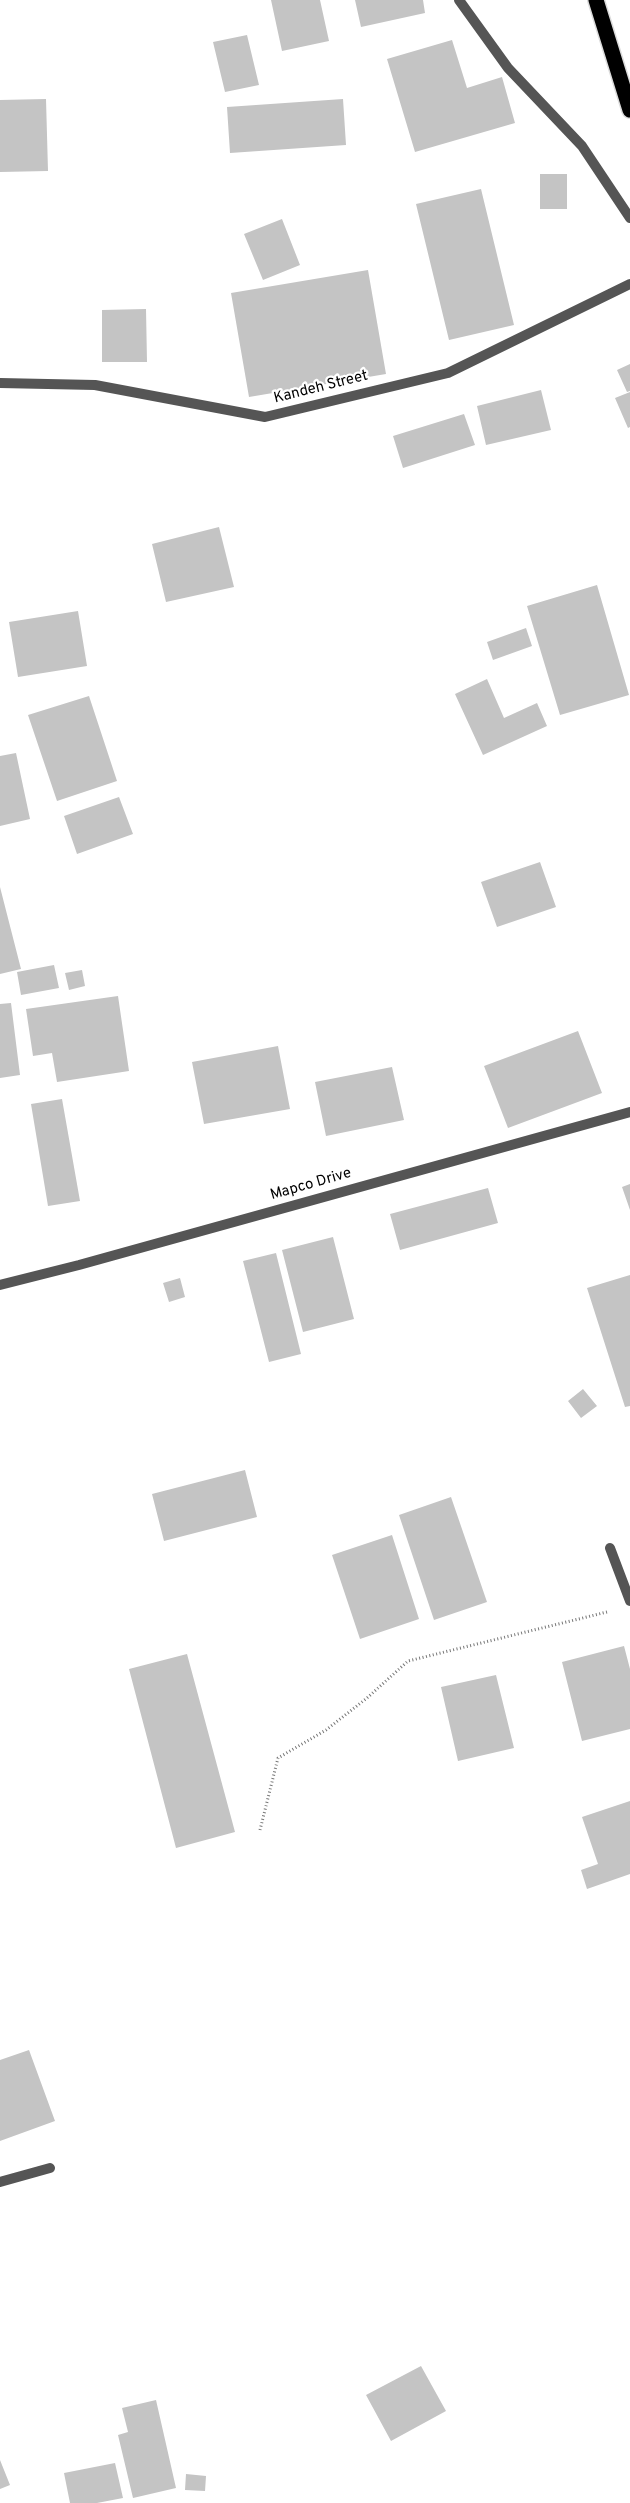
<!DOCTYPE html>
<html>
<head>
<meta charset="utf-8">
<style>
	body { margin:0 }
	canvas { display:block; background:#fff }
</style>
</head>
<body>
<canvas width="630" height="2503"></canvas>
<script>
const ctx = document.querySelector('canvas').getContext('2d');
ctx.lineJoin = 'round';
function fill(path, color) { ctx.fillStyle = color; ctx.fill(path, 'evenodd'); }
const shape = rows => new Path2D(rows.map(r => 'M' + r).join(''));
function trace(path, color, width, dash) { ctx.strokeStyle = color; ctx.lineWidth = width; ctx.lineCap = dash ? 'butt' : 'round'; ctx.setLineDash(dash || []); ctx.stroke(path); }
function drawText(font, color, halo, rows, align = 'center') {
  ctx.font = font + ' Overpass,sans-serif'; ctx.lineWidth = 4.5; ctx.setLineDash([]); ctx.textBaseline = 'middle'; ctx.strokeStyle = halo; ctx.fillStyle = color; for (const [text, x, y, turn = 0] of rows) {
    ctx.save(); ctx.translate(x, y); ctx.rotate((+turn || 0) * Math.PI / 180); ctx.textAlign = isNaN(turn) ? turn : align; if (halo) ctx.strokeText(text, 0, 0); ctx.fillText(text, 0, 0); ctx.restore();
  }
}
fill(shape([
	[271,0,320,0,329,41,282,51],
	[355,0,423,0,425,13,361,27],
	[247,35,259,85,225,92,213,42],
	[452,40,467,88,502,77,515,123,415,152,387,59],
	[46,99,48,171,0,172,0,100],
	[343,99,346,145,230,153,227,107],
	[540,174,567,174,567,209,540,209],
	[481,189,514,325,449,340,416,204],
	[282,219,300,265,263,280,244,234],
	[368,270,386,374,249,397,231,293],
	[146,309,147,362,102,362,102,310],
	[630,364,630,391,627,392,617,370],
	[541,390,551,430,486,445,477,406],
	[630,392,630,427,628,428,615,398],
	[464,414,475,445,403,468,393,436],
	[219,527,234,587,166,602,152,544],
	[597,585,629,695,560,715,527,606],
	[78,611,87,666,18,677,9,622],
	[526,628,532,646,493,660,487,642],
	[487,679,504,718,537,703,547,726,483,755,455,694],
	[89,696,117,781,57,801,28,715],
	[16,753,30,819,0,826,0,756],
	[119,797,133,834,77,854,64,816],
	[540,862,556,907,497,927,481,882],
	[0,887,21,969,0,974],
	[54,965,59,988,21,995,17,972],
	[82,970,85,986,69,990,65,973],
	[118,996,129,1071,57,1082,52,1053,33,1056,26,1009],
	[11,1003,20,1075,0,1078,0,1004],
	[578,1031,602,1093,508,1128,484,1066],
	[278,1046,290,1109,204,1124,192,1062],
	[392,1067,404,1120,326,1136,315,1082],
	[62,1099,80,1201,48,1206,31,1104],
	[630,1184,630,1210,622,1187],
	[488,1188,498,1223,400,1250,390,1214],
	[333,1237,354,1319,303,1332,282,1250],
	[276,1253,301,1354,269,1362,243,1261],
	[630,1275,630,1406,625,1407,587,1288],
	[180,1278,185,1297,169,1302,163,1283],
	[583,1389,597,1406,581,1418,568,1401],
	[245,1470,257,1517,164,1541,152,1494],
	[451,1497,487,1602,434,1620,399,1515],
	[392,1535,419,1619,360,1639,332,1555],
	[624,1646,630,1669,630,1729,582,1741,562,1662],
	[187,1654,235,1832,176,1848,129,1669],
	[496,1675,514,1748,458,1761,441,1687],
	[630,1801,630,1874,587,1889,581,1870,598,1864,582,1817],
	[29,2050,55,2121,0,2141,0,2060],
	[421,2366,446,2411,391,2441,366,2395],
	[156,2400,176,2488,133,2498,118,2435,128,2432,122,2408],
	[0,2460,10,2485,0,2489],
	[115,2463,123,2498,97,2503,70,2503,64,2473],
	[186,2474,206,2476,205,2491,185,2490]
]), '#c4c4c4');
const highway = shape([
	[596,0,630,110]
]);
trace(highway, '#dbdbdb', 18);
trace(shape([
	[260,1830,278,1758,326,1730,367,1698,408,1661,607,1612]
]), '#777', 3, [1, 2.5]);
trace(shape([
	[459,0,508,68,582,146,630,218],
	[0,383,95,385,265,417,448,373,630,284],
	[0,1285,79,1265,630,1112],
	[610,1548,630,1601],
	[0,2182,50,2168]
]), '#555', 10);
trace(highway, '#000', 15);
drawText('15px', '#000', '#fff', [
	["Kandeh Street",321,388,-14],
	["Mapco Drive",311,1185,-16]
]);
</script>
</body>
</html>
